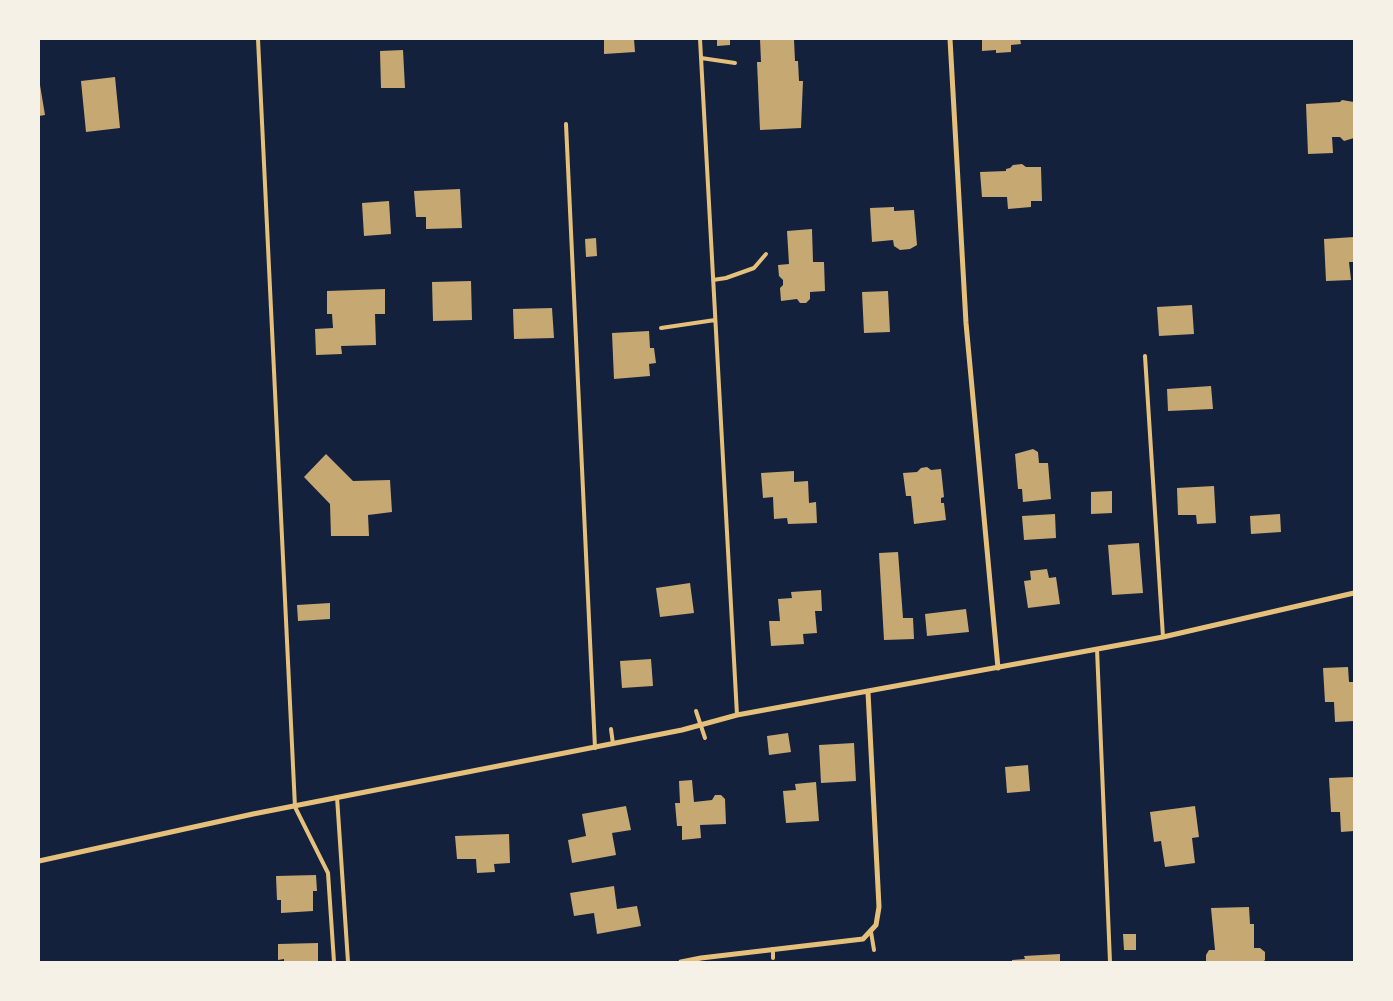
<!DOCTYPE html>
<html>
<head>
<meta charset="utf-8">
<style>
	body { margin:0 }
	#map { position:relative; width:1393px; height:1001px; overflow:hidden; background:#14213d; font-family:"Titillium Web",sans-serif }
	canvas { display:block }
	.frame { position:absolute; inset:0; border:40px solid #f6f1e7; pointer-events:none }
</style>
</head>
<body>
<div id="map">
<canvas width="1393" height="1001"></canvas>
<div class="frame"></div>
</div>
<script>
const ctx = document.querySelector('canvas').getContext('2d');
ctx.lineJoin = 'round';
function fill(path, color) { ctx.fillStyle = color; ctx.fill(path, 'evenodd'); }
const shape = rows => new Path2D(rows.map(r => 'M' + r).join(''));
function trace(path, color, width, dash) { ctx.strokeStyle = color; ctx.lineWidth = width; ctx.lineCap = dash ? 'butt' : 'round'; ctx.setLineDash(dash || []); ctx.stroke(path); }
fill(shape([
	[604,39,634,39,635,52,604,54],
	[717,39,730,39,730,45,717,46],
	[760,39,794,39,795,61,798,61,799,81,803,81,801,128,760,130,757,62,761,62],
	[982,39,1020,39,1021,44,1011,45,1011,52,996,53,996,50,982,51],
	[403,50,405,88,381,88,380,51],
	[115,77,120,128,86,132,81,81],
	[39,79,45,115,39,116],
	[1342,100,1354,102,1354,138,1344,141,1340,137,1332,137,1333,153,1308,154,1306,104,1340,102],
	[1022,164,1026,167,1041,167,1042,201,1031,201,1031,207,1008,209,1007,197,982,197,980,172,1006,171,1006,169,1010,168,1013,165],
	[460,189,462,228,426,229,426,217,416,217,414,191],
	[389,201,391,234,364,236,362,203],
	[894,207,894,211,914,210,917,245,910,249,900,250,894,246,893,240,872,242,870,208],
	[812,229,813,262,824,262,825,291,810,292,810,299,806,303,800,303,797,299,781,301,780,288,783,285,783,280,779,276,778,265,789,264,787,231],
	[1354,237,1354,262,1349,262,1351,280,1326,281,1324,239],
	[596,238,597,256,586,257,585,239],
	[471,281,472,320,433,321,432,282],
	[385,289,385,314,375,314,376,345,341,346,342,354,316,355,315,329,333,328,332,314,327,314,327,291],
	[888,291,890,332,864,333,862,292],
	[1192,305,1194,334,1159,336,1157,307],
	[552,308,554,338,514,339,513,309],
	[649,331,650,348,654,348,656,363,649,364,650,376,614,379,612,333],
	[1211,386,1213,409,1168,411,1167,389],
	[1033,449,1038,452,1039,463,1048,463,1051,499,1023,502,1022,489,1018,489,1015,454],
	[326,454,353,481,390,480,392,512,368,515,369,536,331,536,330,504,304,477],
	[927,467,931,470,941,469,944,497,941,498,941,503,944,503,946,520,914,524,911,496,906,496,903,473,917,472,921,468],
	[794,471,794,482,808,481,809,503,816,502,817,523,788,524,787,518,774,519,773,497,763,498,761,473],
	[1214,486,1216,523,1197,524,1196,515,1178,515,1177,488],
	[1112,491,1112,513,1091,514,1091,492],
	[1055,514,1056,538,1024,540,1022,516],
	[1280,514,1281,532,1251,534,1250,516],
	[1139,543,1143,593,1112,595,1108,545],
	[898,552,903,618,913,618,914,639,884,640,879,553],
	[1047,569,1049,578,1056,577,1060,604,1028,608,1024,581,1031,580,1030,571],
	[690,583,694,613,660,617,656,588],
	[821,590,822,611,815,611,817,633,803,634,804,644,771,646,769,621,780,621,778,599,792,598,791,592],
	[330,603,330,619,298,621,297,605],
	[966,609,969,632,927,636,925,614],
	[651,659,653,686,622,688,620,661],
	[1348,667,1349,682,1354,682,1354,721,1335,722,1334,702,1325,702,1323,668],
	[788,733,791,752,769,755,767,736],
	[854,743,856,781,821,783,819,745],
	[1028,765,1030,791,1007,793,1005,767],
	[1354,777,1354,831,1341,832,1340,812,1331,812,1329,778],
	[692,780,694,802,712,800,715,795,721,795,725,799,726,824,700,825,701,838,682,840,682,826,677,826,675,803,680,803,679,781],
	[816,782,819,821,786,823,783,791,796,790,795,784],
	[626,806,631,830,612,833,616,855,572,863,568,840,586,836,582,814],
	[1195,806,1199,837,1192,838,1195,863,1165,867,1161,841,1154,842,1150,812],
	[509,834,510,863,494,864,495,872,477,873,476,859,457,859,455,836],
	[316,875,317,891,313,891,313,911,281,913,281,900,277,900,276,876],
	[614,886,617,909,637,906,641,926,597,934,594,913,574,916,570,893],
	[1249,907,1250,924,1254,924,1254,948,1260,948,1265,952,1265,960,1263,962,1206,962,1206,955,1209,950,1215,950,1211,908],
	[1123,934,1136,934,1136,950,1124,950],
	[318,943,318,962,284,962,284,959,278,960,278,944],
	[1060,954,1060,962,1012,962,1012,960,1025,959,1024,956]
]), '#c6a872');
trace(shape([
	[258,39,295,807,328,873,334,962],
	[700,39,737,715],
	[701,58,735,63],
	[566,124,595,748],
	[713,280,726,278,754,268,766,254],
	[661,328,715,320],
	[1145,356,1163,637],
	[1097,649,1110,962],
	[696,711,705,738],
	[611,729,613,744],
	[337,797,348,962],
	[871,932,874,950],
	[773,949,773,958]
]), '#e5c07b', 4);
trace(shape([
	[950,39,966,323,998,668],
	[39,861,253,814,682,730,737,715,1163,637,1354,593],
	[681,962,701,958,863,939,876,925,879,907,868,692]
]), '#e5c07b', 5);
</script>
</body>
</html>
